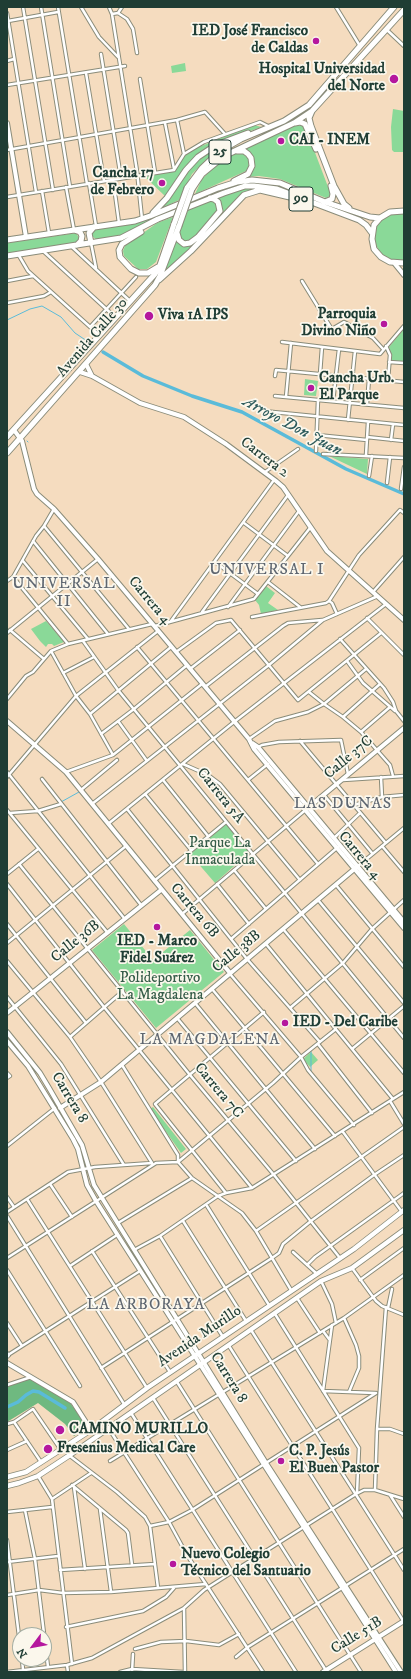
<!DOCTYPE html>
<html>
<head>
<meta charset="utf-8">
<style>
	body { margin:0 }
	#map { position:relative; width:411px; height:1679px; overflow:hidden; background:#f5dcbf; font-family:"IM FELL DW Pica",serif }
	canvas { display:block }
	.frame { position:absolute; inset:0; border:8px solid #1f3d34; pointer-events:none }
	.north { position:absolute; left:12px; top:1627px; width:40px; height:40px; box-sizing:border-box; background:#fbf7ec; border:1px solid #a3ada2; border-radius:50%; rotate:238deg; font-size:11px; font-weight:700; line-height:16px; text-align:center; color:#1f3d34 }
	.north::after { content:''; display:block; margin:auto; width:14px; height:18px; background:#b5179e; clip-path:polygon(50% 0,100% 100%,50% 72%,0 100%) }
</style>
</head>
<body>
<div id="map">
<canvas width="411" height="1679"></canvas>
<div class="frame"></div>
<div class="north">N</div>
</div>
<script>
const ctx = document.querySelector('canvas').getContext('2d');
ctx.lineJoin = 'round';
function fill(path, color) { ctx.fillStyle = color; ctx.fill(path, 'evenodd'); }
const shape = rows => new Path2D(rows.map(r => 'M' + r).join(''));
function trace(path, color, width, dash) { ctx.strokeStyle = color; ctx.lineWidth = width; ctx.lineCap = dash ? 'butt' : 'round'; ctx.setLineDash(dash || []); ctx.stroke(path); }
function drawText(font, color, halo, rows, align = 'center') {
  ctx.font = font + ' "IM FELL DW Pica",serif'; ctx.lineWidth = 3.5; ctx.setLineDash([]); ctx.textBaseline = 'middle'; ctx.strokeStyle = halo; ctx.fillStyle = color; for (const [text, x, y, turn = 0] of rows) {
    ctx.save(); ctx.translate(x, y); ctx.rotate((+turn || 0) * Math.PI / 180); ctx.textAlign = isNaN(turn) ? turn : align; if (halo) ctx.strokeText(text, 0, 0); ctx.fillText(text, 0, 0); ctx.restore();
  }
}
fill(shape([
	[185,63,186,71,172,73,171,66],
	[393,109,404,111,404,152,394,152,392,150,391,127],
	[253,125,262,127,215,143,198,154,184,170,166,197,143,175,174,171,186,154,194,149],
	[296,125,303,126,306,129,330,192,330,196,326,198,280,179,259,176,248,177,254,169,255,163,253,157,243,149],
	[252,133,229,145,210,156,192,174,179,200,162,208,190,168,203,155,216,146],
	[236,153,243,154,248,158,249,167,246,171,195,194,202,179,215,166],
	[245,188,254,188,240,195,218,218,222,210,221,205,216,198],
	[212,200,215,202,218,207,217,213,194,238,187,242,181,240,179,233,188,210],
	[162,213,125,235,97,240,92,236,92,232,96,229],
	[395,214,404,214,404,260,397,261,389,259,383,255,378,249,375,242,375,234,377,226,381,220,388,216],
	[173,217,156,262,147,269,138,269,124,256,123,251,125,246,157,223],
	[76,233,79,238,77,243,7,255,7,243],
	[176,238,179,243,183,246,194,244,163,274],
	[404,329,404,362,390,361,391,354,389,347],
	[305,379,318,381,316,396,304,395],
	[329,456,368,459,367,474],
	[266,586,275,593,268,603,278,610,261,614,259,605,255,600],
	[46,621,64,642,54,646,52,644,48,644,46,647,40,641,31,629],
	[226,824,250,852,215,883,190,854],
	[124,924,153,960,190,930,224,972,156,1028,92,950],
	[311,1052,318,1060,310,1067,303,1059],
	[153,1107,186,1149,181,1153,150,1109]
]), '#8ad998');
fill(shape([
	[31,1378,70,1403,88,1426,74,1436,65,1424,38,1403,7,1422,7,1387]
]), '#6fb980');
trace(shape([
	[7,320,30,309,42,306,61,317,75,333,87,341],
	[27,441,28,442],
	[61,802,79,792],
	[311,1072,311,1049]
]), '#5abbd9', 1);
trace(shape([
	[103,352,143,376,192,396,242,412,346,469,404,494],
	[7,1407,18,1402,26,1395,33,1391,39,1392,65,1408]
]), '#5abbd9', 3.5);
const street = shape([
	[23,7,53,190],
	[41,7,70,187],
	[58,7,87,184],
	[81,7,99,37,118,57],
	[109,7,112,14,137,171,142,219],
	[336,7,360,46],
	[7,13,36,192],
	[118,13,127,19,133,29,137,53],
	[112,14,118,13,122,7],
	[8,21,58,12],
	[387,30,404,46],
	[101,54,121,178],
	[7,61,14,59],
	[86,73,104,181],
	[140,79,155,172],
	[7,85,125,66],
	[177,120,184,154],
	[165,123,174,169],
	[7,150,177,120,205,112,225,134],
	[113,179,119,223],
	[89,183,96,226],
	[66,187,74,230],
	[42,191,49,233],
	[7,197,174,170,184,154,204,142,260,122,268,126],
	[91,243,96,268],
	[71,246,130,301],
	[42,250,115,317],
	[18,254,28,271,99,335],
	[7,281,33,276],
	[302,281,331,328,332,329,344,322,346,323,373,338,383,349],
	[7,303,44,296,51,292],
	[90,327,136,277],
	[282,342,380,354,404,326],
	[386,346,390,355,388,380],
	[389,362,404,363],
	[320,374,322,347],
	[275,376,276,370,404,382],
	[275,396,404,408],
	[286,397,291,343],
	[333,401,339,349],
	[367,404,369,379],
	[263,411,404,425],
	[348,420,355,351],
	[317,435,367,440],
	[367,437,404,441],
	[391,440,393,424],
	[316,451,318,400],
	[323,454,404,458],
	[366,455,368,422],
	[265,472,298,449],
	[369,476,372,456],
	[387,483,390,457],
	[401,489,404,467],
	[244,523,288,556],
	[44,526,129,629],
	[33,541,108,634],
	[23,561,88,639],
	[215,562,258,594],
	[13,577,68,644],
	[7,581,13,577,36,536,44,526,54,509],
	[268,582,300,607],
	[373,592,404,557],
	[329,601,332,603,337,614],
	[228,607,299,511],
	[202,612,288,495],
	[252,617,326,603,329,601,359,555,400,510,404,513],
	[367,618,404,655],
	[171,621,274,480],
	[155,626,254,599,310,528],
	[10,630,44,659],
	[7,633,98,559],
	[340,639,384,688,393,702,396,711,404,721],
	[83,641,118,690,404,1038],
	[137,647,318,864],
	[51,651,76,696,90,714,113,755],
	[176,652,216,623,231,620,298,700,381,633],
	[347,661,363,683,395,711],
	[190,669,240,630],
	[63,673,94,657],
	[205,687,283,626,288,623,322,620],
	[309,692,324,704,343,717,361,732,390,765,393,776],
	[7,699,26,676,33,672,51,651,68,644,152,624],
	[90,714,171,647],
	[343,717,380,684],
	[118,721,147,761],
	[361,732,390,707],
	[101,734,134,709,186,666],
	[249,739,275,721,308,712,324,704,366,669],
	[300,741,385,842],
	[258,747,262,745,279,742,341,740,348,774],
	[183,764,208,775,220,784,300,880],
	[7,772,124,918],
	[66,772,113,755,202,684],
	[7,777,76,696,158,631],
	[381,777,382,797],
	[42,779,141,905],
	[163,780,208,836],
	[248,780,268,764],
	[343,780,404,776],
	[81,790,117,760],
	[145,794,191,850],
	[324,795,372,853],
	[92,804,269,665,323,620,378,596],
	[354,805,382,797,404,795],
	[127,809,247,959,320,1042],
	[7,810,107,932],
	[10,813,38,811,61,804],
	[108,824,234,722,386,604],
	[334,838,360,813],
	[382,846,404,872],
	[19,864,190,1075,274,1175,340,1258],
	[358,866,404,828],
	[234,870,266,909],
	[7,874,38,849],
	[154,881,226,822],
	[7,884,104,1007,252,1188],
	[217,884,249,924],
	[336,885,404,967],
	[318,900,404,1003],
	[182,914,309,807],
	[7,924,86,1023],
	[283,929,404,1073],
	[231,939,338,847],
	[7,943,126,846],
	[266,944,393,1099],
	[7,961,70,1037,101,1082,152,1163],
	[230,974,301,1057,308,1070,354,1125],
	[212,989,335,1136],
	[7,997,61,1064,124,1165],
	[195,1003,315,1149],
	[290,1008,343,963,372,929,404,900],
	[177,1018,296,1161],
	[70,1037,123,991],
	[318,1044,372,1113],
	[352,1049,404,1006],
	[122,1065,178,1155,178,1162,192,1178,242,1213,256,1231,291,1290],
	[7,1073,10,1076,7,1078],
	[390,1101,404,1124],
	[343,1132,402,1212],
	[7,1146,55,1108],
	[50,1184,72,1217],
	[226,1193,155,1104,264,1012],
	[7,1197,14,1207],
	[27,1199,147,1388],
	[207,1206,269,1305],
	[7,1212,68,1172,95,1167,152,1163],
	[7,1216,124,1404],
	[183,1221,246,1321],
	[118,1223,192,1178],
	[256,1231,404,1127],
	[160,1236,223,1337],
	[134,1250,160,1236,218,1196,226,1193,252,1188,404,1092],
	[92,1251,170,1372],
	[293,1252,316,1273],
	[7,1258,156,1163,178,1162,273,1083,301,1057,336,1029],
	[307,1265,315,1257,404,1193],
	[70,1266,117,1235],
	[352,1268,376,1301,382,1306,404,1315],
	[7,1270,80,1386],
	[360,1280,404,1248],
	[321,1281,332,1304,336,1323],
	[297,1298,320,1333],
	[388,1308,392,1289],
	[275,1314,359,1448,357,1493],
	[344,1318,356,1345,359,1356,359,1368,349,1392],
	[7,1323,22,1346],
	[332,1325,323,1391,375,1393],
	[251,1330,404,1570],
	[323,1331,329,1339],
	[229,1346,404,1622],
	[8,1355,140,1271],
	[101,1368,272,1258,279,1253,283,1244,311,1221,374,1175,404,1155],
	[177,1382,361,1672],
	[7,1385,31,1377],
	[153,1398,327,1672],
	[131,1413,296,1672],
	[14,1422,41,1462],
	[7,1424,14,1422,33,1409,61,1450],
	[109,1429,169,1522,187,1555,263,1672],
	[377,1429,390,1429,404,1434],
	[7,1450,27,1441],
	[70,1456,117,1492,145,1517,150,1526,158,1588],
	[110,1461,344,1318,404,1275],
	[38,1476,52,1499,72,1664],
	[72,1485,126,1530,128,1533,132,1565],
	[74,1487,85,1569],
	[375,1490,377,1429,386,1307],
	[390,1495,404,1517],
	[52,1499,91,1473],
	[100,1509,111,1592],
	[25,1510,35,1559,48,1667],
	[7,1512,52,1507],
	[150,1526,169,1522,192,1510,376,1393],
	[7,1540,20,1644],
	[7,1562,58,1556],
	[60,1570,155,1564],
	[7,1595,39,1590,63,1593,111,1592,206,1584],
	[184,1608,185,1672],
	[66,1627,143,1611,166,1597,174,1588],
	[135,1649,161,1642,186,1641,219,1645,239,1634],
	[236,1657,248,1647,404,1549],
	[22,1659,23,1670],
	[67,1665,68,1672],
	[7,1672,67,1665,92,1658,184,1608,204,1590,356,1494,364,1490,375,1490,404,1499],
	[120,1672,132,1669,183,1672],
	[132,1672,133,1654]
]);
const secondary = shape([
	[7,123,26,237],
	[395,264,404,275],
	[86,364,92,376],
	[80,372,92,376,140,403,184,417,226,444,276,481,283,487,327,551,404,620],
	[14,430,22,441,34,489,37,494,54,509,98,559,249,739,254,749,404,928],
	[7,721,66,772,230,973],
	[252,743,258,747,404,922],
	[309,807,404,728],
	[7,1013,161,890],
	[7,1032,40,1073,49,1088,82,1145,94,1185,266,1463,401,1672],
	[7,1041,28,1066,73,1139,78,1149,87,1185,96,1201,396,1672],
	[60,1108,101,1082,358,866],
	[7,1354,8,1355,7,1356],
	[7,1363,73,1402,91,1430],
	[323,1672,404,1621]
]);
const primary = shape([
	[7,1477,26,1472,91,1430,147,1388,354,1249,404,1210],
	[7,1486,19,1483,38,1476,70,1455,321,1281,352,1268,404,1230]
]);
const highway = shape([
	[312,111,309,118,311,126,334,186,344,204,349,208],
	[295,123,300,122,305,124,316,149],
	[234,181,248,174,252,166,251,158,248,154,244,151,237,151],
	[187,188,202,168,220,151,241,139,284,121,309,105,394,7],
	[192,189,202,174,224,156,294,123,312,111,404,10],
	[325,202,332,199,333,194,331,186],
	[404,211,390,212,380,218,374,225,372,239,374,249,381,257,390,262,404,263],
	[153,213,167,198,186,170,198,157,216,145,248,133],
	[74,230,80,232,82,236,81,241,77,245],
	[141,232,122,244,119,250,120,257,131,269,139,273,148,273,158,267],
	[177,233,179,240,184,244,190,243,198,237,220,211,218,202,214,199,210,198],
	[7,240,135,221,150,216,218,188,237,182,252,180,280,183,325,202,370,217,380,218],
	[91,243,89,233,94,227],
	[7,256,121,238,158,219,224,193,245,186,254,186,277,189,359,220,366,225,372,233],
	[159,280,191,251,244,195,260,190,294,198],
	[7,437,155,274,160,265,174,224],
	[7,453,155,285,160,276,179,226]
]);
trace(street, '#8a8c7a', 4.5);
trace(secondary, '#8a8c7a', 6);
trace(primary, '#8a8c7a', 6);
trace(highway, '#8a8c7a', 7);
trace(street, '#fff', 2.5);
trace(secondary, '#fff', 4);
trace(primary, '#fff', 4.5);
trace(highway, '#fff', 5);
const highwayBridge = shape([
	[174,224,187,188],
	[179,226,192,189]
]);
trace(highwayBridge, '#8a8c7a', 7, []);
trace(highwayBridge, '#fff', 5);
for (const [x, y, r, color] of [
	[316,41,4,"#b5179e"],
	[394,79,5,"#b5179e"],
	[281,141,4,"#b5179e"],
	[162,183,4,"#b5179e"],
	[149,316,5,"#b5179e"],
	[384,324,4,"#b5179e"],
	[311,388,4,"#b5179e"],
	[157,927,4,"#b5179e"],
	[285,1023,4,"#b5179e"],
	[60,1430,5,"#b5179e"],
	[48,1449,5,"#b5179e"],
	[281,1461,4,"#b5179e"],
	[173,1564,4,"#b5179e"]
]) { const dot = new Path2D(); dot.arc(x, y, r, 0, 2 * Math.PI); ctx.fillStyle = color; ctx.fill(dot); trace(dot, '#fbf7ec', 1.5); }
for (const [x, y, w] of [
	[220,152,22],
	[301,199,24]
]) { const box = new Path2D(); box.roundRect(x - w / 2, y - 12, w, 24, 3); ctx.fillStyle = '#fbf7ec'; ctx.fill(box); trace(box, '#1f3d34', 1); }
drawText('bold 14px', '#1f3d34', null, [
	["25",220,152],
	["90",301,199]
]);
drawText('bold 15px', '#1f3d34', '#fbf7ec', [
	["IED José Francisco",308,32,"right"],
	["de Caldas",308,49,"right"],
	["Hospital Universidad",385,70,"right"],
	["del Norte",385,87,"right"],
	["CAI - INEM",289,141],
	["Cancha 17",154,174,"right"],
	["de Febrero",154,191,"right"],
	["Parroquia",376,315,"right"],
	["Divino Niño",376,332,"right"],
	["Viva 1A IPS",158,316],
	["Cancha Urb.",319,379],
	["El Parque",319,396],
	["IED - Marco",157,942,"center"],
	["Fidel Suárez",157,959,"center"],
	["IED - Del Caribe",293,1023],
	["CAMINO MURILLO",69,1430],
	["Fresenius Medical Care",57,1449],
	["C. P. Jesús",289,1452],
	["El Buen Pastor",289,1469],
	["Nuevo Colegio",181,1555],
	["Técnico del Santuario",181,1572]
], 'left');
drawText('15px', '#1f3d34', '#fbf7ec', [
	["Avenida Calle 30",93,338,-49],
	["Carrera 2",264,458,37],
	["Carrera 4",149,601,50],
	["Calle 37C",349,758,-40],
	["Carrera 5A",220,796,51],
	["Carrera 4",359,856,50],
	["Carrera 6B",194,911,50],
	["Calle 36B",76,942,-39],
	["Calle 38B",237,952,-39],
	["Carrera 7C",218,1091,50],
	["Carrera 8",69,1098,59],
	["Avenida Murillo",200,1337,-34],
	["Carrera 8",228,1378,58],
	["Calle 51B",357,1636,-32]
]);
drawText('15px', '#345c48', '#fbf7ec', [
	["Parque La",220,844],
	["Inmaculada",220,861],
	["Polideportivo",160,979],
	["La Magdalena",160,996]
]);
drawText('italic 16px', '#2e5c5d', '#fbf7ec', [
	["Arroyo Don Juan",292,427,28]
]);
ctx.letterSpacing = '1px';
drawText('16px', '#5e6670', '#fbf7ec', [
	["UNIVERSAL I",267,571],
	["UNIVERSAL",64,585],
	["II",64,603],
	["LAS DUNAS",343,805],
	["LA MAGDALENA",210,1041],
	["LA ARBORAYA",146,1306]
]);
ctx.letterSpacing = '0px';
</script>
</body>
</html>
